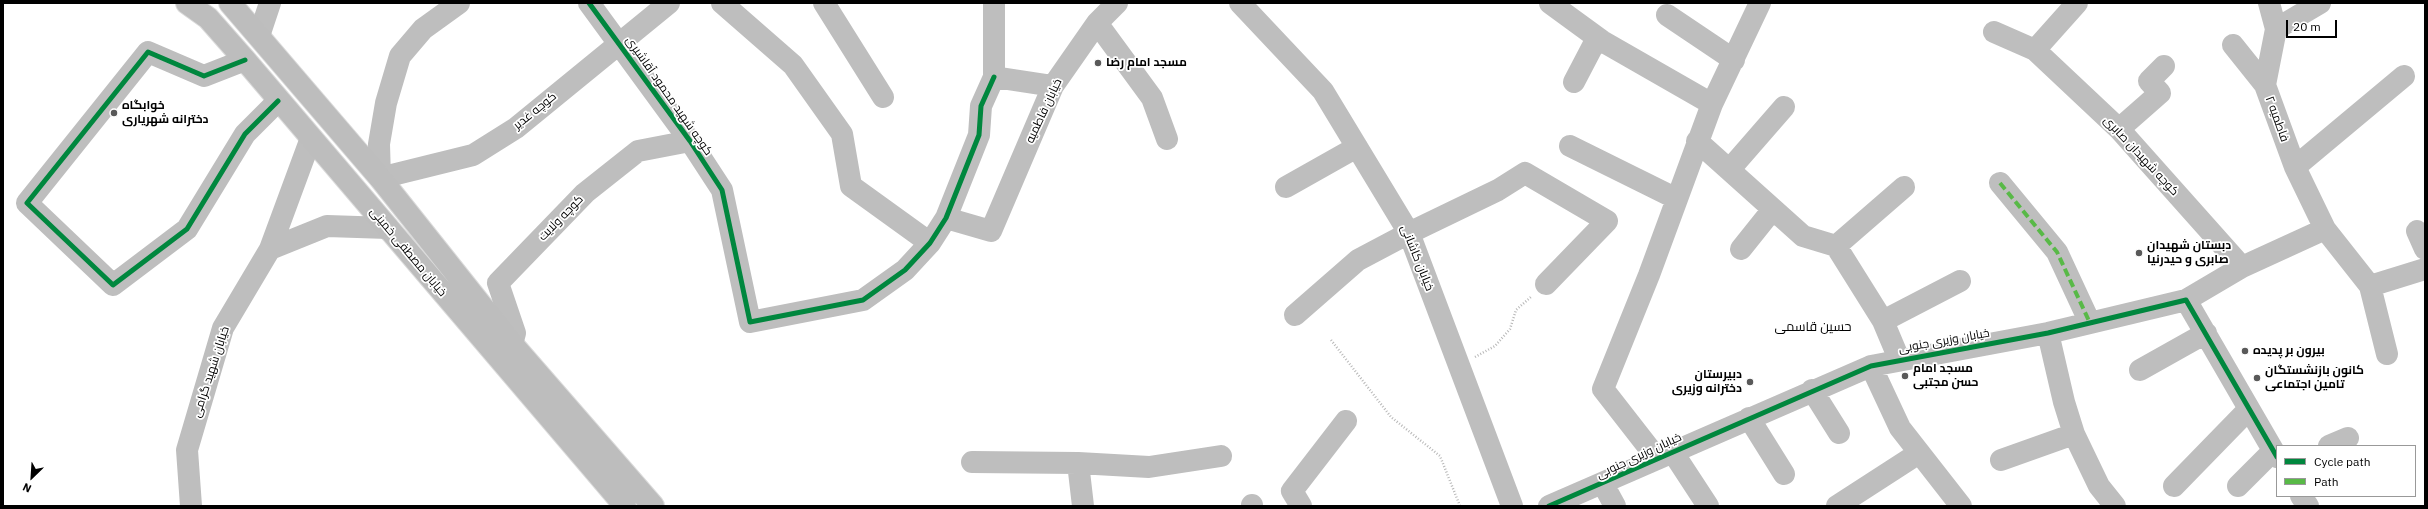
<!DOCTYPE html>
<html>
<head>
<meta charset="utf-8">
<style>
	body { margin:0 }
	#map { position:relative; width:2428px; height:509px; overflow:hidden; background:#fff; font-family:"IBM Plex Sans",sans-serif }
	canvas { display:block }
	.frame { position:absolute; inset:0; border:4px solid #000; pointer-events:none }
	.legend { position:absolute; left:2276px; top:445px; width:140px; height:52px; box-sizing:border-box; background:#fff; border:1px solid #999; margin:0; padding:5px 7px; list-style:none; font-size:12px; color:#000 }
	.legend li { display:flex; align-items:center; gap:8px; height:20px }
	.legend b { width:20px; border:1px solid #999 }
	.north { position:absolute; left:12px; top:457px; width:40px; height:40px; -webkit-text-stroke:3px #fff; paint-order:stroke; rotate:205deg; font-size:11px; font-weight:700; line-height:16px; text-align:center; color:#000 }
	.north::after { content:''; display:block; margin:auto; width:14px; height:18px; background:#000; clip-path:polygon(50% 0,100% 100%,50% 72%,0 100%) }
	.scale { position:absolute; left:2286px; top:20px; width:51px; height:18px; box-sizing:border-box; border:2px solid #000; border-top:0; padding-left:5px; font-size:12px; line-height:14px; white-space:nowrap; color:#000; -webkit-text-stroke:3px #fff; paint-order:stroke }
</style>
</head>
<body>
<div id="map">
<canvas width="2428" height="509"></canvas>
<div class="frame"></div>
<ul class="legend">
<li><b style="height:5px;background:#00873e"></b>Cycle path</li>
<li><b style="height:5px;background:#58b947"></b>Path</li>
</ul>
<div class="north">N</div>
<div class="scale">20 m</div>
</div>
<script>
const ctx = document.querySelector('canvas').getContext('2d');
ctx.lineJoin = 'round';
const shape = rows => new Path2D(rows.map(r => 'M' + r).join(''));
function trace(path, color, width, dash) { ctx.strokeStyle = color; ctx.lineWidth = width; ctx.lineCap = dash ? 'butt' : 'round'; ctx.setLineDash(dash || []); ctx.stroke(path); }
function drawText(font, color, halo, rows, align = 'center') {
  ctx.font = font + ' "IBM Plex Sans",Cairo,sans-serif'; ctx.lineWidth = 3.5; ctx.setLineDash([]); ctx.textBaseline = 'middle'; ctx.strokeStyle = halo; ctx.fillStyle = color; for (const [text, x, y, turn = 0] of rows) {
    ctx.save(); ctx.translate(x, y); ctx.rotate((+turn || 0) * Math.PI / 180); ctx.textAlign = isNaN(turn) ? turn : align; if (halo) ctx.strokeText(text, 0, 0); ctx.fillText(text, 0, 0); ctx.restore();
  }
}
const major = shape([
	[187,3,208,18,245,60,625,506],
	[230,3,380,178,512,344,653,506]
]);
trace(major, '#dbdbdb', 24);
trace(shape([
	[1331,340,1391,417,1440,456,1460,506],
	[1475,357,1495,346,1510,329,1516,310,1532,296]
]), '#b8b8b8', 2.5, [1, 2]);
trace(shape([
	[459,3,423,29,400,56,386,103,379,144,380,178,473,155,516,128,669,3],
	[589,3,690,141,722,190,750,322,863,300,905,270,930,243,946,218,979,135,981,106,994,77],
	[722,3,793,65,842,134,851,186,930,243],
	[824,3,883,97],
	[994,3,994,77,1053,86],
	[1240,3,1323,91,1409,233,1512,506],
	[1550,3,1602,41,1712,104],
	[2077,3,2035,50,2119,129,2242,267],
	[2269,3,2276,29,2265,85,2295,167,2325,229],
	[1667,15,1734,60],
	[1097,23,1152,98,1167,139],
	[2276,29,2320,3],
	[1994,32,2035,50],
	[259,36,270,3],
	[2233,45,2265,85],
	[245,60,204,76,148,52,27,203,113,285,187,229,245,134,278,101],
	[1574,82,1597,38],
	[2119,129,2160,93,2149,81,2164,66],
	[1697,141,1803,236,1836,246,1883,321,1899,359],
	[1570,146,1677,199],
	[2295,167,2404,76],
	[1730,169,1784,107],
	[2000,183,2057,252,2090,323],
	[1286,187,1357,147],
	[946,218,991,231,1053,86,1097,23,1117,3],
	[2417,231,2425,249],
	[1836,246,1904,187],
	[270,249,327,226,388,228],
	[1741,249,1773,209],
	[2370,286,2387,354],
	[2186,300,2242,267,2325,229,2370,286,2425,269],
	[1295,315,1358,260,1409,233,1498,190,1525,173,1607,221,1546,284],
	[1883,321,1960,281],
	[2048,333,2064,402,2074,434,2099,486,2115,506],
	[512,344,515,333,498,283,585,193,638,151,690,141],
	[1871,366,1900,428,1961,506],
	[2140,370,2206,333],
	[1812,390,1839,433],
	[1749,418,1784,474],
	[2329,446,2348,438],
	[1672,451,1708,506],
	[1656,457,1603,389,1649,275,1712,104,1760,3],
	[2001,460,2074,434],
	[972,462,1078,463,1149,467,1221,456],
	[1078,463,1083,506],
	[1603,484,1615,506],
	[2174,486,2249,409],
	[2238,486,2273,451],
	[2301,496,2308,506],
	[1252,505,1252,506],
	[191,506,187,450,223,328,270,249,311,138],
	[1301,506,1292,491,1346,421],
	[1549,506,1871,366,2048,333,2186,300,2277,457],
	[1837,506,1919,453]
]), '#bebebe', 22);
trace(major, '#bdbdbd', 22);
trace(shape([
	[2000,183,2057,252,2090,323]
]), '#58b947', 4, [8, 4]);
trace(shape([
	[589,3,690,141,722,190,750,322,863,300,905,270,930,243,946,218,979,135,981,106,994,77],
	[245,60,204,76,148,52,27,203,113,285,187,229,245,134,278,101],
	[1549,506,1871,366,2048,333,2186,300,2277,457]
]), '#00873e', 5);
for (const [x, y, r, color] of [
	[1098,63,4,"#595959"],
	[114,113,4,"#595959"],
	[2139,253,4,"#595959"],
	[2245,351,4,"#595959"],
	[1905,376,4,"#595959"],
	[2257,378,4,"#595959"],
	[1750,382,4,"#595959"]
]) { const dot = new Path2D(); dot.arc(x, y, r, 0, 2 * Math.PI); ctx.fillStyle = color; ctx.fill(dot); trace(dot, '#fff', 1.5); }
drawText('bold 12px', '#000', '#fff', [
	["مسجد امام رضا",1106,63],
	["خوابگاه",122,106],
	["دخترانه شهریاری",122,120],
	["دبستان شهیدان",2147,246],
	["صابری و حیدرنیا",2147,260],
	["بیرون بر پدیده",2253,351],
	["مسجد امام",1913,369],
	["حسن مجتبی",1913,383],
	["کانون بازنشستگان",2265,371],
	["تامین اجتماعی",2265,385],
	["دبیرستان",1742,375,"right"],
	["دخترانه وزیری",1742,389,"right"]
], 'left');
drawText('12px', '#000', '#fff', [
	["کوچه شهید محمود آقاشیری",669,96,55],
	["کوچه غدیر",535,111,-39],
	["خیابان فاطمیه",1044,111,-65],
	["فاطمیه ۲",2277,119,70],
	["کوچه شهیدان صابری",2141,156,47],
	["کوچه ولایت",561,218,-46],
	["خیابان مصطفی خمینی",408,252,50],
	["خیابان کاشانی",1417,258,68],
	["خیابان وزیری جنوبی",1944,341,-10],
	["خیابان شهید گرامی",211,372,-72],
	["خیابان وزیری جنوبی",1639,456,-25]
]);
drawText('13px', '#000', '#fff', [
	["حسین قاسمی",1813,327]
]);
</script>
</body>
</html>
